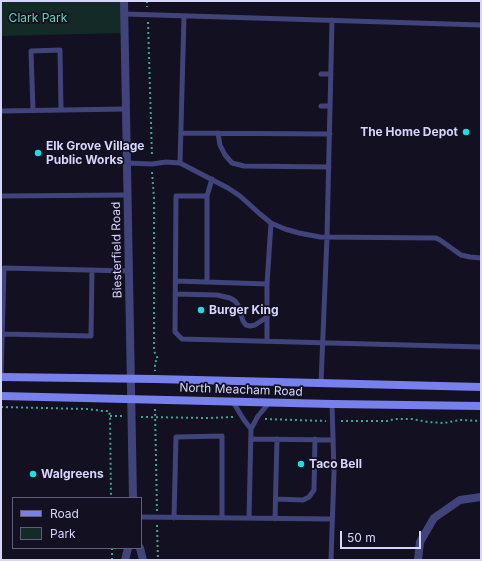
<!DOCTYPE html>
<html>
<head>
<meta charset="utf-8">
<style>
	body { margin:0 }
	#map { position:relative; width:482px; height:561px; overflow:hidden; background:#121021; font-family:Inter,sans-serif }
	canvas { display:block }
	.frame { position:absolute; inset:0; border:2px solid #d6d5fa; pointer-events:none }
	.legend { position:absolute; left:12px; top:497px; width:130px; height:52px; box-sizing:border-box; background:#121021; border:1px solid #605f78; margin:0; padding:5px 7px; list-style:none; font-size:12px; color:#d6d5fa }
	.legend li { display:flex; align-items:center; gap:8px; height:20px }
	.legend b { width:20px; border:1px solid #605f78 }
	.scale { position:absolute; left:340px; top:531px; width:81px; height:18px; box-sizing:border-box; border:2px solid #d6d5fa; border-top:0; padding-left:5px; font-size:12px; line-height:14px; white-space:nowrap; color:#d6d5fa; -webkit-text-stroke:3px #121021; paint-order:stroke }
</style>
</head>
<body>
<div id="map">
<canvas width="482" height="561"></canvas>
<div class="frame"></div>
<ul class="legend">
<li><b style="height:5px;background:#7880ee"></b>Road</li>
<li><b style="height:11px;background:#142a27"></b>Park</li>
</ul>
<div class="scale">50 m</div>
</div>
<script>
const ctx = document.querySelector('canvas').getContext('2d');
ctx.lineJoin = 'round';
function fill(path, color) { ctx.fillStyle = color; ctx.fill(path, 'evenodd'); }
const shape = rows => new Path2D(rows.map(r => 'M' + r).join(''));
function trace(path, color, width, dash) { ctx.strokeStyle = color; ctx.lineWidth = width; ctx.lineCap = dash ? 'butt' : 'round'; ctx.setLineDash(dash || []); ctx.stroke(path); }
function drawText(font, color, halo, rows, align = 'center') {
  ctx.font = font + ' Inter,sans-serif'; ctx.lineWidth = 3.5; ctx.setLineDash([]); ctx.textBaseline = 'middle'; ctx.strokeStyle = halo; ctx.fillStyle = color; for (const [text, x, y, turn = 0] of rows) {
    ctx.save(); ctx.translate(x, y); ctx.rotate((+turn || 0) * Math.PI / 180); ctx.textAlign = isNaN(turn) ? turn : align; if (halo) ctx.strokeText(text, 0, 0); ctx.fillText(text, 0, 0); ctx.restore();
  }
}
fill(shape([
	[1,1,124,1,125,33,1,36]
]), '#142a27');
trace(shape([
	[147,1,147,7],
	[148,22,152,157],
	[152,172,154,198,154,351,158,359,155,362,155,371],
	[1,407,87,409,103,411,109,411,110,416,111,498],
	[155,409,157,511],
	[110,416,122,416],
	[141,417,208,418,234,417],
	[265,419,326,421],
	[341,421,387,421,395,419,412,419,428,422,444,423,460,420,481,421],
	[157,525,158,560],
	[112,548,112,560]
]), '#3da696', 2, [2, 3]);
trace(shape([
	[125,14,481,25],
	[321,74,331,74],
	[321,106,330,106],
	[33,110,31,51,60,50,61,110],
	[1,111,126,109],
	[181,133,330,134],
	[218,133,220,145,225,155,232,163,244,166,329,167],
	[127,163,152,164,166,162,180,163,228,188,240,196,260,214,271,223,285,229,299,233,320,237,436,238,440,240,461,255,470,257,481,258],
	[180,163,184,16],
	[212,179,207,196,176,196,175,332,182,339,481,347],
	[1,196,128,195],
	[176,281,207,282,207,196],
	[207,282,267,284,271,223],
	[267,284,267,341],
	[175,294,217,295,230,298,235,301,238,305,243,321,246,325,250,326,255,325,267,317],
	[2,334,91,336,92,270],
	[1,377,4,268,129,271],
	[321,383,327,237,332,20],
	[233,402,244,420,251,429],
	[251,439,333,440],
	[276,499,303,500,309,497,314,490,315,439],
	[141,517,332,519],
	[174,518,176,437,222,436,222,518],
	[249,518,251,429,258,416,269,403],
	[275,519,277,439],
	[331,560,334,472,332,404]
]), '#41447a', 5);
trace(shape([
	[418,560,420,542,434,518,460,500,481,497]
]), '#41447a', 8);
trace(shape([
	[124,1,133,498],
	[140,548,143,560],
	[125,560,128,548]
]), '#41447a', 8);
trace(shape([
	[1,377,155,379,481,387],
	[1,396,332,404,481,406]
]), '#7880ee', 8);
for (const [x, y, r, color] of [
	[466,132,4,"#1cdee0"],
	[38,153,4,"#1cdee0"],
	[201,310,4,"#1cdee0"],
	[301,464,4,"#1cdee0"],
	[33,474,4,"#1cdee0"]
]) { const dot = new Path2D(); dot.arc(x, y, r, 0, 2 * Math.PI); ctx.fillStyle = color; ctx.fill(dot); trace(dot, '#121021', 1.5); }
drawText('12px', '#6ad1ae', '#121021', [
	["Clark Park",38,18]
]);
drawText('bold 12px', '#d6d5fa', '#121021', [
	["The Home Depot",458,132,"right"],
	["Elk Grove Village",46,146],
	["Public Works",46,160],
	["Burger King",209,310],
	["Taco Bell",309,464],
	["Walgreens",41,474]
], 'left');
drawText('12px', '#d6d5fa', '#121021', [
	["Biesterfield Road",117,250,-91],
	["North Meacham Road",241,390,2]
]);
</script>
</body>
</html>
